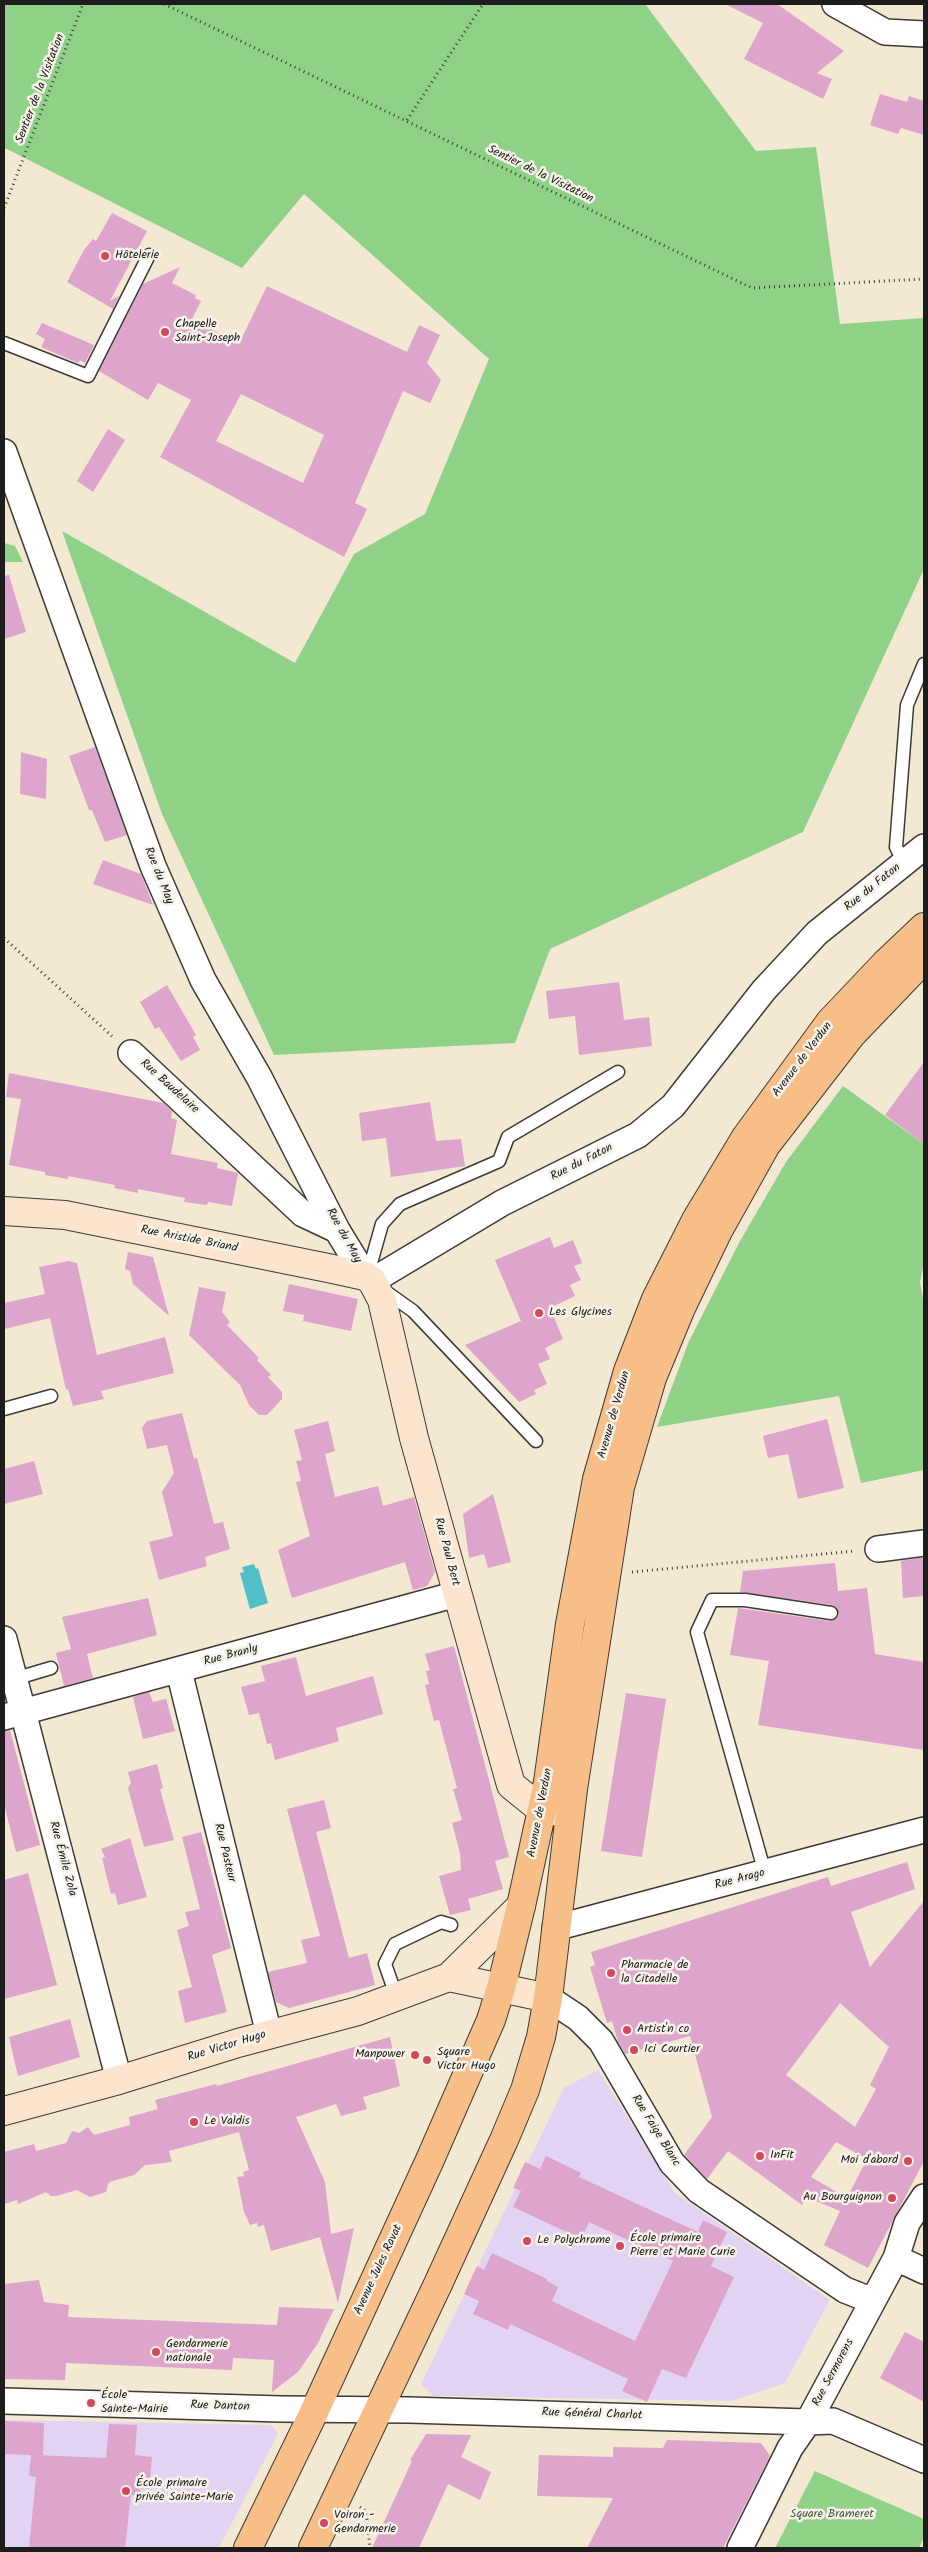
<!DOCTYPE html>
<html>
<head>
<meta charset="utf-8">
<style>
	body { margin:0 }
	#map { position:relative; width:928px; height:2552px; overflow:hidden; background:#f3e8d1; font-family:Kalam,sans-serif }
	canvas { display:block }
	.frame { position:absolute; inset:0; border:5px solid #1c1c1c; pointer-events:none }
</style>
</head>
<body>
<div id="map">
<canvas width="928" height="2552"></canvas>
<div class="frame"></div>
</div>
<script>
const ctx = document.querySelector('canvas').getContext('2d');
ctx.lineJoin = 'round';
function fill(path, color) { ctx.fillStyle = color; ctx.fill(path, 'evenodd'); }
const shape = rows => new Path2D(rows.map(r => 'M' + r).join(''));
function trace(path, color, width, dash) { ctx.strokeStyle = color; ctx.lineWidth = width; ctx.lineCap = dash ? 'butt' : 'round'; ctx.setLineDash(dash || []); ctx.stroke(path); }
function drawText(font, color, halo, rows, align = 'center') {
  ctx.font = font + ' Kalam,sans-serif'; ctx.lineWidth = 5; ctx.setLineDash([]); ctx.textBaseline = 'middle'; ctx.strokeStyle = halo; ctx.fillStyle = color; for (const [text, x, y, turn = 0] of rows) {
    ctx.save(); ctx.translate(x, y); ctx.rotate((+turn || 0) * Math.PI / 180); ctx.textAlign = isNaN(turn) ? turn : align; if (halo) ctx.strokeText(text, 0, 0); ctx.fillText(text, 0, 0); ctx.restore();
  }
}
fill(shape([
	[598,2070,675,2193,830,2300,785,2383,731,2401,434,2396,421,2384,564,2088],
	[4,2420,271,2425,278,2434,219,2548,4,2548]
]), '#e3d3f3');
fill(shape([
	[4,4,645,4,756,151,816,147,840,324,924,318,924,569,803,832,550,949,515,1043,274,1055,162,814,62,531,295,663,354,554,425,514,489,359,304,194,242,268,7,149,4,149],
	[4,543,15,546,23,562,4,562],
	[843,1086,924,1144,924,1263,920,1282,924,1305,924,1470,861,1483,839,1396,657,1427,689,1341,740,1241,786,1162],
	[815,2471,924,2519,924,2537,919,2548,775,2548]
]), '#90d188');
fill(shape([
	[254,1564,256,1569,258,1568,268,1603,250,1609,240,1573,244,1572,242,1567]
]), '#51bfc7');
fill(shape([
	[725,4,777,4,844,51,817,73,832,79,823,99,744,59,763,23],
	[880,94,907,102,909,96,924,101,924,135,901,128,898,134,870,125],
	[112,213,147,231,110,301,119,296,113,309,67,282,84,250,93,239,96,241],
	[180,267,172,283,196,295,195,298,201,301,192,319,239,344,267,286,407,352,419,325,440,335,427,363,441,380,430,403,403,391,355,503,367,509,344,557,160,457,191,400,158,383,148,400,99,371,143,284],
	[241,394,324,435,303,483,216,441],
	[42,323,94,345,85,363,80,360,78,363,41,347,45,339,36,334],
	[108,429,125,440,93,492,77,481],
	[9,575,26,632,4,639,4,576],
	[95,747,127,835,105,842,92,810,89,810,69,756],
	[21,752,47,759,46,799,20,794],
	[103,860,141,874,153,905,93,884],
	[619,982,624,1020,649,1017,652,1046,579,1055,575,1016,549,1019,546,991],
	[167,985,196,1035,193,1037,200,1050,181,1061,159,1027,155,1029,140,1002],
	[924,1062,924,1144,885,1115],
	[9,1073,163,1103,172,1111,171,1118,177,1120,171,1154,218,1163,217,1168,238,1173,232,1206,208,1202,207,1205,184,1202,185,1198,138,1189,138,1193,114,1188,115,1185,68,1176,68,1179,45,1175,45,1172,9,1165,21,1099,6,1097],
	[430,1102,436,1141,461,1139,465,1166,391,1177,386,1138,362,1141,359,1113],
	[550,1237,554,1248,573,1240,582,1263,574,1266,581,1280,570,1285,575,1296,550,1308,563,1339,545,1348,550,1359,538,1364,547,1384,534,1390,536,1394,519,1402,465,1345,521,1321,495,1260],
	[128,1252,153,1257,169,1316,133,1284,130,1271,125,1269],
	[69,1261,77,1263,97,1355,165,1337,174,1373,101,1391,104,1399,73,1406,68,1389,66,1390,50,1318,4,1329,4,1303,45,1294,39,1267],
	[289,1284,358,1299,351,1331,303,1321,304,1315,283,1311],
	[199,1287,226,1292,222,1312,230,1322,227,1325,259,1358,257,1360,271,1375,268,1377,282,1392,282,1399,267,1415,259,1415,249,1405,240,1385,189,1335],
	[182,1413,194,1459,197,1458,214,1524,223,1522,230,1549,205,1557,207,1566,159,1580,149,1542,173,1536,162,1492,174,1473,167,1445,147,1449,142,1428,147,1421],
	[827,1419,844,1488,798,1499,788,1454,768,1458,763,1436],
	[328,1421,335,1451,325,1454,335,1497,378,1486,383,1506,414,1497,435,1572,427,1586,413,1590,405,1562,292,1598,278,1550,310,1536,296,1482,301,1481,296,1461,302,1460,294,1430],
	[34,1461,43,1494,4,1504,4,1469],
	[493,1494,511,1562,488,1568,484,1554,469,1558,463,1514],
	[924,1557,924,1596,903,1598,901,1561],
	[835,1563,838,1591,867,1588,875,1654,924,1662,924,1750,758,1725,769,1661,730,1655,738,1608,830,1621,837,1618,839,1614,836,1607,832,1605,740,1592,743,1571],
	[148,1598,157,1635,87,1654,93,1678,64,1686,56,1653,71,1649,62,1617],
	[454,1646,509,1857,495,1861,503,1889,468,1899,471,1910,450,1915,439,1876,461,1870,460,1853,452,1823,462,1820,453,1789,457,1788,439,1720,434,1721,425,1685,429,1684,426,1671,430,1670,425,1654],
	[296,1657,306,1696,373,1676,383,1714,336,1728,339,1741,275,1760,271,1743,267,1744,259,1713,249,1715,241,1687,265,1681,261,1666],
	[149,1692,153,1702,166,1699,175,1731,143,1739,133,1697],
	[626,1693,666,1699,642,1857,601,1851],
	[10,1730,40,1845,16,1852,4,1804,4,1731],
	[157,1764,163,1788,160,1789,174,1840,144,1847,128,1788,131,1783,128,1772],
	[324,1800,331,1828,316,1832,349,1958,367,1953,375,1985,289,2008,276,2002,268,1972,307,1963,301,1940,320,1936,287,1809],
	[201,1832,231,1948,212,1955,227,2012,185,2023,178,1991,192,1987,177,1930,189,1926,185,1912,200,1909,182,1837],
	[130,1838,147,1897,118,1905,115,1893,111,1894,102,1858,105,1857,101,1849],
	[907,1862,915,1889,851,1912,870,1967,924,1901,924,2161,868,2268,824,2245,840,2211,806,2197,802,2205,728,2151,707,2179,684,2155,712,2117,690,2036,625,2054,618,2042,612,2021,607,2023,590,1967,595,1965,591,1952,828,1877,831,1886],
	[840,2003,889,2047,870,2085,876,2089,855,2127,786,2075],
	[836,2142,867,2159,847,2198,811,2177],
	[28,1873,57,1985,4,1999,4,1880],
	[70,2019,80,2057,18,2076,9,2037],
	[390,2037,400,2086,363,2097,367,2109,341,2116,336,2104,296,2117,325,2182,331,2234,271,2251,264,2225,258,2227,257,2223,250,2225,244,2212,237,2177,244,2176,243,2172,249,2170,239,2132,169,2151,172,2162,145,2165,134,2175,109,2182,106,2192,90,2197,77,2190,56,2196,51,2196,46,2192,18,2204,17,2200,4,2204,4,2152,34,2144,36,2151,66,2143,72,2131,79,2133,88,2127,94,2135,130,2125,129,2117,158,2109,155,2100,216,2084,217,2086],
	[546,2156,581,2173,579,2177,698,2232,703,2220,727,2232,711,2266,734,2277,686,2378,662,2369,647,2402,622,2391,628,2379,510,2324,508,2330,473,2314,479,2301,464,2294,477,2266,484,2270,492,2253,547,2279,547,2281,558,2287,552,2301,635,2341,673,2261,589,2222,582,2237,569,2233,513,2207,521,2191,513,2188,525,2162,540,2169],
	[354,2228,338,2303,320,2237],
	[39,2280,44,2302,69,2305,68,2317,277,2325,279,2307,334,2309,318,2343,298,2372,272,2392,274,2360,233,2358,232,2370,66,2363,65,2380,4,2379,4,2284],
	[905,2332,924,2342,924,2402,880,2378],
	[4,2421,44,2423,43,2455,35,2455,106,2458,109,2424,137,2425,135,2455,152,2457,149,2489,140,2488,140,2496,131,2495,125,2548,29,2548,36,2477,29,2476,31,2455,4,2454],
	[426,2434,471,2435,461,2457,491,2472,480,2500,448,2484,419,2548,372,2548,412,2461,410,2460],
	[667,2440,761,2443,770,2456,723,2548,587,2548,613,2498,537,2496,539,2455,613,2457,613,2447,663,2448]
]), '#dda4cc');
const lane = shape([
	[4,343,88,376,149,255],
	[904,863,896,847,907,705,924,664],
	[367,1277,382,1224,400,1204,499,1161,508,1137,618,1072],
	[382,1289,413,1311,536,1441],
	[4,1409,51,1396],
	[14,1679,51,1668],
	[765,1873,697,1632,712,1600,745,1600,831,1613],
	[397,1998,385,1964,395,1944,441,1922,451,1925]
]);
const street = shape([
	[835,4,885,32,924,34],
	[4,452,153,866,203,980,259,1077,337,1230,365,1276],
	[131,1053,303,1214,337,1230],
	[372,1281,502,1203,638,1135,673,1106,764,990,817,933,924,847],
	[878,1549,924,1543],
	[4,1639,119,2080],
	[179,1671,269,2034],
	[4,1717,457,1594],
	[555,1928,924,1830],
	[548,1998,578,2018,601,2041,672,2163,699,2191,845,2290,873,2301],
	[896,2258,924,2271],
	[4,2401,281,2409,409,2410,808,2422,833,2421,924,2460],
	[740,2548,790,2448,808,2422,896,2258,907,2223,924,2197]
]);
const secondary = shape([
	[4,1211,65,1215,328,1268,365,1276,372,1281,382,1300,414,1438,511,1785,542,1810,563,1812],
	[449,1977,521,1906],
	[4,2111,119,2080,238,2043,358,2011,449,1977,548,1998]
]);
const primary = shape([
	[248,2548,315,2410,429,2162,491,2020,501,1988,521,1906,548,1782,570,1624,597,1479,628,1371,656,1299,696,1220,746,1137,830,1022,885,964,924,927],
	[313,2548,438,2284,504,2140,525,2090,541,2037,548,1998,573,1789,620,1487,652,1378,681,1308,718,1231,766,1145,852,1034,924,959]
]);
trace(lane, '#3c3b37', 15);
trace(street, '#3c3b37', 28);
trace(secondary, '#3c3b37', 30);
trace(primary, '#3c3b37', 30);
trace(shape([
	[164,4,752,288,924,279],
	[407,120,483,4],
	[4,208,83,4],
	[4,938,114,1038],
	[632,1572,855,1551],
	[360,2507,366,2511,370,2548]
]), '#3c3b37', 3, [1, 4]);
trace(lane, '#fff', 12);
trace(street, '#fff', 25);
trace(secondary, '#fce5cf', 28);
trace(primary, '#f7be87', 28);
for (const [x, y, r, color] of [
	[105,256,5,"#d1495b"],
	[165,332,5,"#d1495b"],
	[539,1313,5,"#d1495b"],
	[611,1973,5,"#d1495b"],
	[627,2030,5,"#d1495b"],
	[634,2050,5,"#d1495b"],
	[415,2055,5,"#d1495b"],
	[427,2060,5,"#d1495b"],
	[194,2122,5,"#d1495b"],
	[760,2156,5,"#d1495b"],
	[908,2161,5,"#d1495b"],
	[892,2198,5,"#d1495b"],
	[527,2241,5,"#d1495b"],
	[620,2246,5,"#d1495b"],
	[156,2352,5,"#d1495b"],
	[91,2403,5,"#d1495b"],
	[126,2491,5,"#d1495b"],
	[324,2523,5,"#d1495b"]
]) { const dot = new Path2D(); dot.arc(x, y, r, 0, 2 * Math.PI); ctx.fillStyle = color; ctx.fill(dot); trace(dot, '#f7f3e8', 2); }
drawText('12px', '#1c1c1c', '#f7f3e8', [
	["Sentier de la Visitation",41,89,-69],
	["Sentier de la Visitation",540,175,26],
	["Rue du May",158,876,68],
	["Rue du Faton",873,888,-39],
	["Avenue de Verdun",803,1060,-53],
	["Rue Baudelaire",169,1087,42],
	["Rue du Faton",582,1163,-27],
	["Rue du May",343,1236,61],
	["Rue Aristide Briand",189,1240,11],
	["Avenue de Verdun",615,1415,-74],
	["Rue Paul Bert",446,1552,75],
	["Rue Branly",231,1656,-15],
	["Avenue de Verdun",541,1813,-79],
	["Rue Pasteur",224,1853,76],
	["Rue Émile Zola",62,1859,75],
	["Rue Arago",740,1880,-15],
	["Rue Victor Hugo",227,2047,-17],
	["Rue Faige Blanc",655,2131,58],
	["Avenue Jules Ravat",379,2270,-65],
	["Rue Sermorens",834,2373,-62],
	["Rue Danton",220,2407,2],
	["Rue Général Charlot",592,2415,2]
]);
drawText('12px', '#1c1c1c', '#f7f3e8', [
	["Hôtelerie",115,256],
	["Chapelle",175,325],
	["Saint-Joseph",175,339],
	["Les Glycines",549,1313],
	["Pharmacie de",621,1966],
	["la Citadelle",621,1980],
	["Artist'n co",637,2030],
	["Ici Courtier",644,2050],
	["Square",437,2053],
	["Victor Hugo",437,2067],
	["Manpower",405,2055,"right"],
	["Le Valdis",204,2122],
	["InFit",770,2156],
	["Moi d'abord",898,2161,"right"],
	["Au Bourguignon",882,2198,"right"],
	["École primaire",630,2239],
	["Pierre et Marie Curie",630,2253],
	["Le Polychrome",537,2241],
	["Gendarmerie",166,2345],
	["nationale",166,2359],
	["École",101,2396],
	["Sainte-Mairie",101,2410],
	["École primaire",136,2484],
	["privée Sainte-Marie",136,2498],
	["Voiron -",334,2516],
	["Gendarmerie",334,2530]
], 'left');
drawText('12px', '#455b42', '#f7f3e8', [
	["Square Brameret",832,2515]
]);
</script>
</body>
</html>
